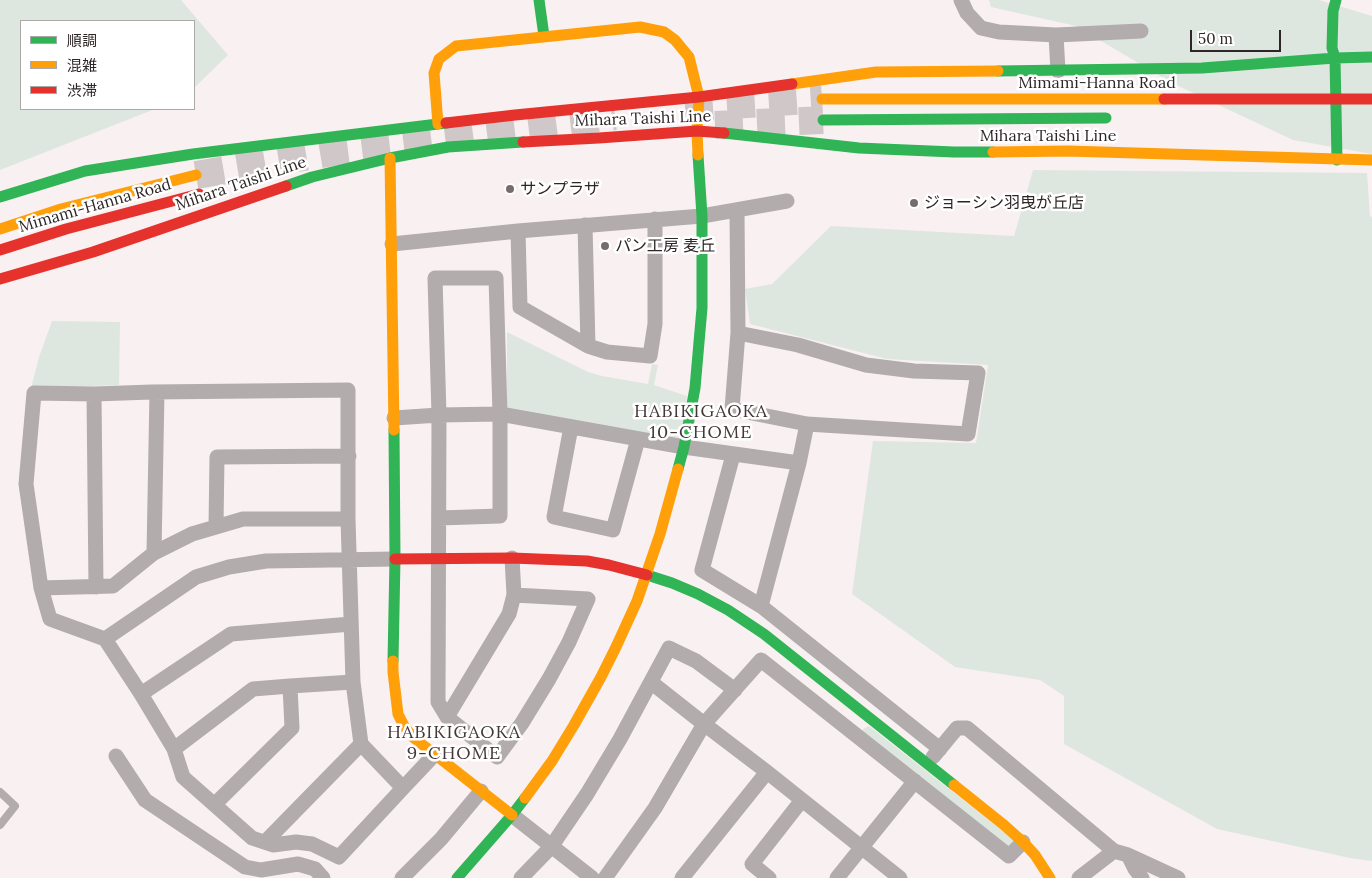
<!DOCTYPE html>
<html>
<head>
<meta charset="utf-8">
<style>
	body { margin:0 }
	#map { position:relative; width:1372px; height:878px; overflow:hidden; background:#f9f0f2; font-family:Lora,"Noto Sans JP",serif }
	canvas { display:block }
	.legend { position:absolute; left:20px; top:20px; width:175px; height:90px; box-sizing:border-box; background:#fff; border:1px solid #aba8a8; margin:0; padding:6px 9px; list-style:none; font-size:15px; color:#2d2526 }
	.legend li { display:flex; align-items:center; gap:10px; height:25px }
	.legend b { width:25px; border:1px solid #aba8a8 }
	.scale { position:absolute; left:1190px; top:30px; width:91px; height:22px; box-sizing:border-box; border:2px solid #2d2526; border-top:0; padding-left:6px; font-size:15px; line-height:18px; white-space:nowrap; color:#2d2526; -webkit-text-stroke:4px #fff; paint-order:stroke }
</style>
</head>
<body>
<div id="map">
<canvas width="1372" height="878"></canvas>
<ul class="legend">
<li><b style="height:6px;background:#30b455"></b>順調</li>
<li><b style="height:6px;background:#ff9f0a"></b>混雑</li>
<li><b style="height:6px;background:#e5322d"></b>渋滞</li>
</ul>
<div class="scale">50 m</div>
</div>
<script>
const ctx = document.querySelector('canvas').getContext('2d');
ctx.lineJoin = 'round';
function fill(path, color) { ctx.fillStyle = color; ctx.fill(path, 'evenodd'); }
const shape = rows => new Path2D(rows.map(r => 'M' + r).join(''));
function trace(path, color, width, dash) { ctx.strokeStyle = color; ctx.lineWidth = width; ctx.lineCap = dash ? 'butt' : 'round'; ctx.setLineDash(dash || []); ctx.stroke(path); }
function drawText(font, color, halo, rows, align = 'center') {
  ctx.font = font + ' Lora,"Noto Sans JP",serif'; ctx.lineWidth = 5; ctx.setLineDash([]); ctx.textBaseline = 'middle'; ctx.strokeStyle = halo; ctx.fillStyle = color; for (const [text, x, y, turn = 0] of rows) {
    ctx.save(); ctx.translate(x, y); ctx.rotate((+turn || 0) * Math.PI / 180); ctx.textAlign = isNaN(turn) ? turn : align; if (halo) ctx.strokeText(text, 0, 0); ctx.fillText(text, 0, 0); ctx.restore();
  }
}
fill(shape([
	[0,0,181,0,228,55,194,88,194,21,21,21,21,109,155,109,0,170],
	[989,0,1319,0,1372,16,1372,154,1293,140,1172,83,1076,26,991,7],
	[1033,170,1367,173,1370,216,1372,217,1372,861,1350,858,1217,829,1064,744,1064,696,1040,680,955,667,852,594,873,441,976,443,988,365,887,359,750,324,745,289,772,284,831,226,1014,236],
	[52,321,120,322,119,385,31,388,39,357],
	[507,332,588,372,602,376,648,384,652,364,658,365,654,385,687,396,680,441,507,409],
	[869,726,1014,840,1008,850,863,735,863,729]
]), '#dee7df');
trace(shape([
	[685,108,822,99],
	[715,125,823,120],
	[196,175,345,150,615,116]
]), '#d0c7c9', 28, [28, 14]);
trace(shape([
	[0,792,15,806,0,825]
]), '#b2acad', 8);
trace(shape([
	[961,0,967,13,981,28,999,32,1056,35,1141,31],
	[1056,35,1058,71],
	[737,210,738,333,732,409,807,424,968,434,978,373,914,371,866,365,798,345,738,333],
	[585,225,588,346],
	[518,231,520,307,588,346,607,352,650,356,655,324,655,219],
	[392,244,518,231,702,216,787,201],
	[94,394,96,587],
	[394,418,439,415,500,414,684,447,799,463],
	[571,427,554,517,613,530,638,439],
	[733,455,702,570,761,606,940,749],
	[439,518,500,516,500,414,496,278,435,278,439,415,438,702,447,717,509,614,514,595,512,558],
	[216,526,217,457,349,456],
	[154,553,157,392],
	[41,588,113,586,154,553,192,534,243,519,348,519],
	[761,606,799,463,807,424],
	[105,639,196,577,229,567,266,561,395,559],
	[141,694,231,634,351,624],
	[447,717,497,757,522,723,549,679,569,642,588,599,514,595],
	[174,749,253,689,290,686],
	[116,756,145,800,245,867,261,870,298,864,315,869,323,878],
	[933,757,957,728,967,728,1114,851,1128,855,1178,878],
	[403,788,361,744,353,682,348,519,348,390,152,392,94,394,34,393,26,484,41,588,50,619,105,639,141,694,174,749,183,777,252,838,273,845,296,842,312,844,339,857,403,788,434,755],
	[215,804,292,728,290,686,353,682],
	[512,815,592,878],
	[265,842,361,744],
	[1128,855,1135,869,1142,878],
	[402,878,441,839,481,791],
	[521,878,551,847,587,794,620,739,669,648,696,661,735,690],
	[605,878,655,808,704,724,652,683],
	[682,878,767,772],
	[769,878,752,864,802,800],
	[837,878,915,781],
	[900,878,767,772,704,724,761,660,1009,856,1023,842],
	[1079,878,1114,851]
]), '#b2acad', 15);
trace(shape([
	[539,0,544,36],
	[1335,58,1332,48,1333,11,1336,0],
	[1335,58,1337,160],
	[998,71,1202,68,1335,58,1372,57],
	[823,120,1106,118],
	[724,133,859,148,954,152,993,152],
	[286,186,312,177,390,158,448,147,523,142],
	[0,197,85,171,193,154,446,123],
	[678,469,684,447,695,388,702,308,702,216,698,155],
	[647,575,672,583,698,594,728,610,764,634,954,785],
	[393,661,395,559,394,430],
	[457,878,512,815,525,798]
]), '#30b455', 11);
trace(shape([
	[792,84,876,72,998,71],
	[822,99,1164,99],
	[438,124,434,73,439,59,456,46,640,27,664,32,675,40,689,57,699,97,697,131,698,155],
	[993,152,1068,151,1372,160],
	[390,158,394,430],
	[0,229,61,209,196,175],
	[393,661,393,672,398,714,405,728,414,738,512,815],
	[954,785,1004,825,1023,842,1035,855,1050,878],
	[525,798,552,761,574,725,601,677,616,647,637,601,660,534,678,469]
]), '#ff9f0a', 11);
trace(shape([
	[1164,99,1372,99],
	[446,123,515,115,699,97,792,84],
	[523,142,599,138,697,131,724,133],
	[0,250,66,229,199,194],
	[0,279,93,252,286,186],
	[395,559,512,558,587,561,609,565,647,575]
]), '#e5322d', 11);
for (const [x, y, r, color] of [
	[510,189,5,"#746c6d"],
	[914,203,5,"#746c6d"],
	[605,246,5,"#746c6d"]
]) { const dot = new Path2D(); dot.arc(x, y, r, 0, 2 * Math.PI); ctx.fillStyle = color; ctx.fill(dot); trace(dot, '#fff', 2); }
drawText('16px', '#2d2526', '#fff', [
	["Mimami-Hanna Road",1097,83],
	["Mihara Taishi Line",643,119,-2],
	["Mihara Taishi Line",1048,136],
	["Mihara Taishi Line",241,184,-19],
	["Mimami-Hanna Road",95,206,-16]
]);
drawText('16px', '#2d2526', '#fff', [
	["サンプラザ",520,189],
	["ジョーシン羽曳が丘店",924,203],
	["パン工房 麦丘",615,246]
], 'left');
ctx.letterSpacing = '1px';
drawText('18px', '#453638', '#fff', [
	["HABIKIGAOKA",701,412],
	["10-CHOME",701,433],
	["HABIKIGAOKA",454,733],
	["9-CHOME",454,754]
]);
ctx.letterSpacing = '0px';
</script>
</body>
</html>
